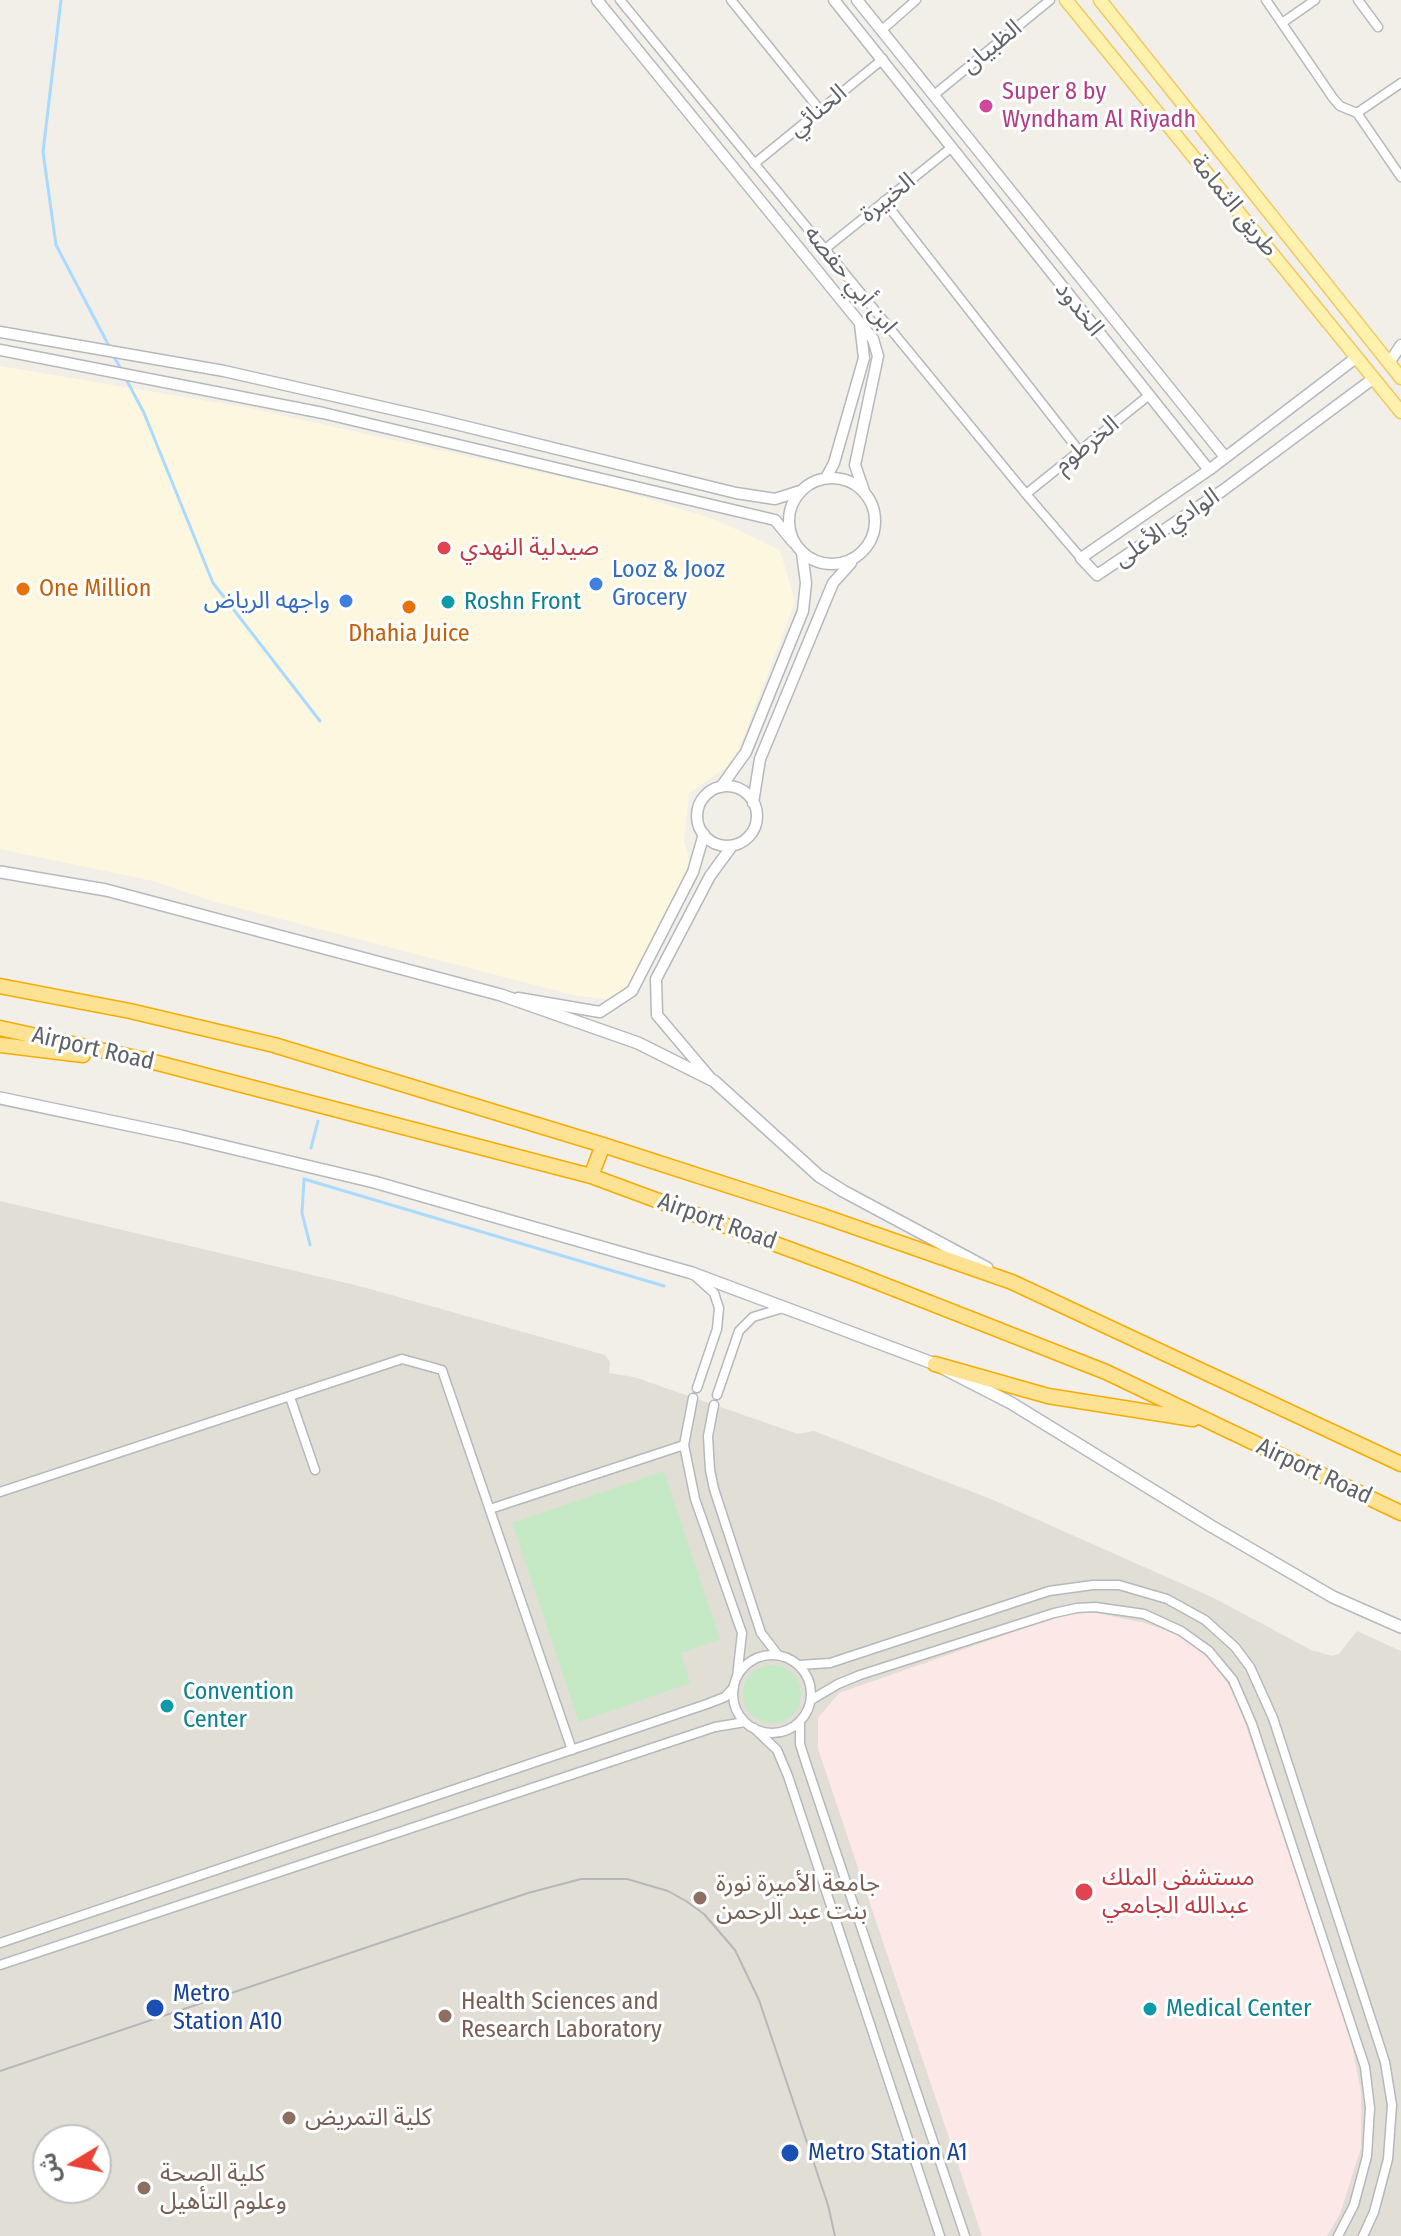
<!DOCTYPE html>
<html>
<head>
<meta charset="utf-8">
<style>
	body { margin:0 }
	#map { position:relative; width:1401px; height:2236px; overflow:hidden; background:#f1efe8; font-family:"Fira Sans Condensed","Noto Sans Arabic",sans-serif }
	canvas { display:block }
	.north { position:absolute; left:32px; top:2124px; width:80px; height:80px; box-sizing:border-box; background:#fff; border:2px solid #bfc1c3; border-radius:50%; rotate:260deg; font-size:22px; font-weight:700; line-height:32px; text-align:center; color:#5f6368 }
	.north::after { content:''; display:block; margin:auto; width:28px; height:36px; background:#ea4335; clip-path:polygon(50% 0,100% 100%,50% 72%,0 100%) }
</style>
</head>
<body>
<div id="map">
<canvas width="1401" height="2236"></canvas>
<div class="north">ش</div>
</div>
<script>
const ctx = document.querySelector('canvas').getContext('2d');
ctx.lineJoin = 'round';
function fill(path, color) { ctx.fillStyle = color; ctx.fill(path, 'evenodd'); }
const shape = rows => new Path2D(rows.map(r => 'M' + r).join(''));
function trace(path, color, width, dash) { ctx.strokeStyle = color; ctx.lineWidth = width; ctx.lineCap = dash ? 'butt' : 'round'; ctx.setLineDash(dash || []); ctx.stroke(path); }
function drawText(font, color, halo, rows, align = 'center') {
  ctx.font = font + ' "Fira Sans Condensed","Noto Sans Arabic",sans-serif'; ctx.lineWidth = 6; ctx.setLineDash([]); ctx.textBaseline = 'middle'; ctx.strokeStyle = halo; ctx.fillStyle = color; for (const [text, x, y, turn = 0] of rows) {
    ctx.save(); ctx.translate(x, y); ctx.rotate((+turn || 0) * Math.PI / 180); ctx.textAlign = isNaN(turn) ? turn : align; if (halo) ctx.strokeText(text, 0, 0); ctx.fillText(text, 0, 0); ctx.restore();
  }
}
fill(shape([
	[0,366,249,408,615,489,714,519,780,550,795,602,737,754,724,769,689,793,684,841,691,869,632,982,618,995,605,999,573,995,212,901,153,881,0,849]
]), '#fef7e0');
fill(shape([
	[0,1201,363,1287,605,1355,610,1362,609,1373,634,1377,798,1434,814,1431,991,1499,1214,1598,1311,1650,1332,1656,1339,1654,1357,1631,1401,1651,1401,2236,0,2236],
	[48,2140,96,2140,96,2188,48,2188]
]), '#e1ded6');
fill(shape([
	[1091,1612,1145,1623,1178,1635,1212,1661,1236,1696,1350,2035,1361,2092,1361,2148,1340,2214,1327,2236,982,2236,818,1749,818,1718,839,1693,1062,1615]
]), '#fce8e6');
fill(shape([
	[664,1471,720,1639,681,1653,690,1683,579,1722,512,1523],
	'743 1694a29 29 0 1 1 58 0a29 29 0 1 1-58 0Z'
]), '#c5e8c5');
trace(shape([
	[61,0,43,152,56,245,110,348],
	[113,355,121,369],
	[126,379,144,413,213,583,320,721],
	[311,1148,318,1121],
	[310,1245,302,1213,304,1179,664,1286]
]), '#aadaff', 3);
const minor = shape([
	[620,0,1026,494,1081,558],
	[731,0,820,110],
	[1266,0,1333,98,1340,106,1357,113,1401,177],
	[1358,0,1378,27],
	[1282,23,1315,0],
	[882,30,916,0],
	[934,95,1050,0],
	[1357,113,1401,83],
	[754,164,883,59],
	[884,201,1080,452],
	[825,249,952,147],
	[1026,494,1148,396],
	[695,1276,714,1293,719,1308,717,1329,697,1388],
	[717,1395,739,1331,753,1317,783,1308],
	[290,1397,315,1470],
	[693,1398,684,1445,695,1499,742,1633,737,1677],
	[714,1405,708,1436,710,1470,714,1489,761,1633,778,1655],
	[0,1492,402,1359,442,1370,572,1750],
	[490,1509,684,1445],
	'733 1694a39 39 0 1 1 78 0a39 39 0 1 1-78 0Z',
	[799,1665,830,1663,1049,1591,1093,1585,1119,1585,1167,1599,1205,1620,1235,1647,1250,1667,1273,1718,1385,2062,1392,2105,1388,2159,1374,2212,1363,2236],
	[811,1700,838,1684,860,1675,1054,1613,1077,1608,1095,1607,1144,1614,1181,1631,1209,1651,1233,1680,1252,1724,1365,2067,1370,2108,1367,2156,1354,2205,1338,2236],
	[800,1722,800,1744,806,1763,965,2236],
	[754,1728,777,1750,788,1776,940,2236],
	[0,1943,707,1704,725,1697,734,1687],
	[0,1965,715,1727,745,1722]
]);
const tertiary = shape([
	[597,0,873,339,878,356,855,465,865,494],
	[834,0,1209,470],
	[857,0,1225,457],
	[0,332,224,371,435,419,736,493,775,499,800,491],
	[0,350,323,413,775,520,793,542],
	[1357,357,1209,470,1081,558,1097,575,1222,491,1374,378],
	[1389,363,1401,345],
	'789 521a43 43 0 1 1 86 0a43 43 0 1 1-86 0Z',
	[826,478,834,463,864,358,860,324],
	'697 816a30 30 0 1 1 60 0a30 30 0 1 1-60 0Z',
	[721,787,746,752,803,611,806,583,802,553],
	[753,803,760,759,833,583,851,563],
	[518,998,600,1012,632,991,693,872,704,834],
	[712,1080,657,1015,656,979,710,876,732,846]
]);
const secondary = shape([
	[0,872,106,890,501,995,638,1043,714,1081,819,1176,843,1191,987,1268],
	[0,1098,181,1136,374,1182,692,1273,935,1364,1011,1403,1211,1526,1333,1597,1401,1627]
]);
const primary = shape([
	[1066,0,1401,412],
	[1100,0,1401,378]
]);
const motorway = shape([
	[0,986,130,1011,274,1045,603,1145,823,1216,1012,1282,1401,1464],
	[0,1028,150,1061,591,1176,854,1273,1106,1372,1401,1513],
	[0,1045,83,1055],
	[591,1176,603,1145],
	[935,1364,1048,1396,1193,1419]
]);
trace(minor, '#b5b8bc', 11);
trace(tertiary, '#b5b8bc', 13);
trace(secondary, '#b6babf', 14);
trace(primary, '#f2c960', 15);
trace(motorway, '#f9ab00', 17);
trace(minor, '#fff', 8);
trace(tertiary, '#fff', 10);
trace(secondary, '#fff', 11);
trace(primary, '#fff2af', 12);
trace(motorway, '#fde293', 14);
trace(shape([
	[0,2071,528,1893,581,1879,627,1879,668,1891,686,1901,704,1914,735,1950,759,2000,828,2205,835,2236]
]), '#b6b7b8', 2);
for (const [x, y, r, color] of [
	[986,106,8,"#d1479c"],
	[444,548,8,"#e0444e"],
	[596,584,8,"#3f7fe0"],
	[23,589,8,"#e8710a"],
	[346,601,8,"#3f7fe0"],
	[448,602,8,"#0f9aa8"],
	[409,607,8,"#e8710a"],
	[167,1706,8,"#0f9aa8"],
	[1084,1892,10,"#e0444e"],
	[700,1898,8,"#8d6e63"],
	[155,2008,10,"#1a4fb4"],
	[1150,2009,8,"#0f9aa8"],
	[445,2016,8,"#8d6e63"],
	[289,2118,8,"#8d6e63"],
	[790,2153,10,"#1a4fb4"],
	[144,2188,8,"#8d6e63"]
]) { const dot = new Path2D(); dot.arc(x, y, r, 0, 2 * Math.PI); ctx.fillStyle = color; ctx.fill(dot); trace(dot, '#fff', 3); }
drawText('24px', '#5f6368', '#fff', [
	["الظبيان",992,47,-39],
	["الحنائي",818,111,-39],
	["الخبيرة",888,198,-39],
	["طريق الثمامة",1234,206,51],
	["ابن أبي حفصه",850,280,51],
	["الخدود",1079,309,52],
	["الخرطوم",1087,445,-39],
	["الوادي الأعلى",1167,528,-34],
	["Airport Road",93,1049,13],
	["Airport Road",717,1222,20],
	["Airport Road",1314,1472,25]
]);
drawText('24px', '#b23c85', '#fff', [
	["Super 8 by",1002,92],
	["Wyndham Al Riyadh",1002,120]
], 'left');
drawText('24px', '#be3a42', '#fff', [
	["صيدلية النهدي",460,548],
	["مستشفى الملك",1102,1878],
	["عبدالله الجامعي",1102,1906]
], 'left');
drawText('24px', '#366cbe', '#fff', [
	["Looz & Jooz",612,570],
	["Grocery",612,598],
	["واجهه الرياض",330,601,"right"]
], 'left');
drawText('24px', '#c56008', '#fff', [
	["One Million",39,589],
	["Dhahia Juice",409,634,"center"]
], 'left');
drawText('24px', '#0d838f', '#fff', [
	["Roshn Front",464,602],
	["Convention",183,1692],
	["Center",183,1720],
	["Medical Center",1166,2009]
], 'left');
drawText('24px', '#785e54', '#fff', [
	["جامعة الأميرة نورة",716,1884],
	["بنت عبد الرحمن",716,1912],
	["Health Sciences and",461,2002],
	["Research Laboratory",461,2030],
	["كلية التمريض",305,2118],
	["كلية الصحة",160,2174],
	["وعلوم التأهيل",160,2202]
], 'left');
drawText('24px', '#164399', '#fff', [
	["Metro",173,1994],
	["Station A10",173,2022],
	["Metro Station A1",808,2153]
], 'left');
</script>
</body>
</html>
